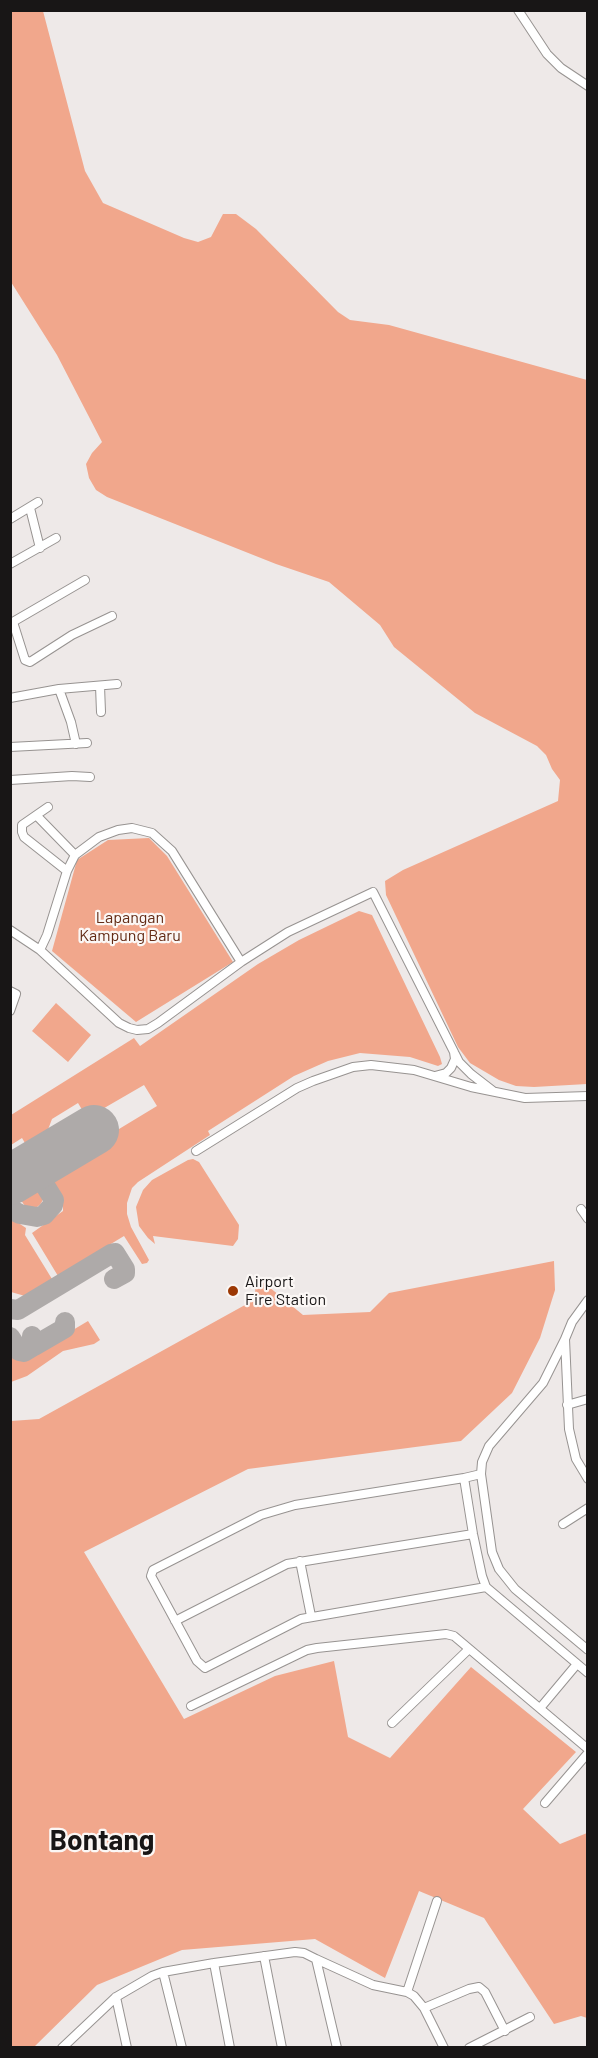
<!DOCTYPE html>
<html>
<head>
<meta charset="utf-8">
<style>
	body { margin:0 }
	#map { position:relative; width:598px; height:2058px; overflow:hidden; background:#eee9e8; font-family:Barlow,sans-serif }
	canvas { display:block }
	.frame { position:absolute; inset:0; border:12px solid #181616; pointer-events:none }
</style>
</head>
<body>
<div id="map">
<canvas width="598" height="2058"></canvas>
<div class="frame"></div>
</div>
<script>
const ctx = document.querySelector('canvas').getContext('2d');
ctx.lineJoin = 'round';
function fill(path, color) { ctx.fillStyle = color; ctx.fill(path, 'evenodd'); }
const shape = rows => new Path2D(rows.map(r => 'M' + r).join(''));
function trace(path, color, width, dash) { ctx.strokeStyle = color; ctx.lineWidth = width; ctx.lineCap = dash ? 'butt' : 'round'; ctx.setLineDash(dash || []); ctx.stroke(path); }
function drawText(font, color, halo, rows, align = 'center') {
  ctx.font = font + ' Barlow,sans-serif'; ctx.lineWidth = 4.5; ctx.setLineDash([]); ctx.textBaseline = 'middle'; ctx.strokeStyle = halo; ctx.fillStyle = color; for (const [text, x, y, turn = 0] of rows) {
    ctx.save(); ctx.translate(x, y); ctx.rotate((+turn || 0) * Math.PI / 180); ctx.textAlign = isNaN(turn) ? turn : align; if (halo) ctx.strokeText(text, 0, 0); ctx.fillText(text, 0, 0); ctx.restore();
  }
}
fill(shape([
	[11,10,43,11,85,171,103,203,184,238,198,242,211,237,223,214,236,214,256,229,338,312,350,320,389,325,587,380,587,1084,534,1087,516,1086,499,1080,470,1063,458,1047,386,895,385,881,403,870,558,801,560,780,552,769,546,755,537,746,475,713,394,647,380,625,329,582,276,564,107,497,96,490,89,478,86,464,92,453,102,442,57,355,11,282],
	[149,838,167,856,233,962,136,1022,52,951,77,860,108,840],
	[359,911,372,915,440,1057,442,1064,438,1066,410,1057,360,1053,328,1061,294,1076,208,1131,210,1135,138,1182,132,1188,127,1203,127,1214,131,1227,149,1260,147,1263,142,1264,124,1236,58,1276,32,1233,63,1211,63,1200,48,1172,157,1106,144,1085,87,1118,78,1103,52,1119,41,1148,31,1153,22,1138,11,1145,11,1115,134,1038,140,1046,258,964,299,940],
	[56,1003,91,1035,68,1062,32,1031],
	[193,1159,199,1162,239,1225,238,1239,233,1246,153,1236,155,1244,148,1238,139,1226,136,1207,143,1190,152,1180,188,1160],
	'21 1197a11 11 0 1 1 22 0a11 11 0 1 1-22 0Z',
	[11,1218,26,1228,25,1235,52,1279,25,1296,11,1292],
	[554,1261,555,1290,540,1338,512,1393,461,1441,248,1469,84,1552,184,1719,275,1676,334,1661,348,1737,390,1758,471,1667,576,1752,523,1809,560,1844,587,1833,587,2018,581,2016,554,2024,484,1918,419,1891,385,1978,315,1939,182,1950,97,1985,34,2047,11,2048,11,1421,39,1419,254,1300,257,1277,303,1315,370,1312,389,1293],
	[88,1321,100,1340,94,1344,63,1351,27,1376,11,1382,11,1344,21,1361]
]), '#f1a78c');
trace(shape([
	[10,1209,20,1214,37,1217,44,1215,53,1205,54,1200,33,1166],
	[10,1309,18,1310,111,1254,115,1253,125,1269,125,1273,114,1279],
	[10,1337,19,1351,24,1352,34,1346,32,1336],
	[34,1346,65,1328,65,1322]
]), '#aeaaa9', 20);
trace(shape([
	[10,1180,94,1130]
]), '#aeaaa9', 50);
const street = shape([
	[518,10,547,54,561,68,588,86],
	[30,508,40,548],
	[10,519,38,502],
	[10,564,56,538],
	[13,622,25,660,30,662,72,635,112,616],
	[11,623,85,580],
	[100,686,101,712],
	[59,689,71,722,76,744],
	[10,698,59,689,117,684],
	[10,747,87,743],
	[10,780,72,776,90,777],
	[48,807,22,825,22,832,24,837,67,871],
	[37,816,75,855],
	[10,930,40,950,119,1023,129,1028,137,1030,148,1029,158,1023,241,962,288,932,373,892,454,1052,455,1059,451,1068,446,1073,435,1076],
	[40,950,47,935,67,871,75,855,99,837,118,830,132,828,152,833,172,851,241,962],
	[10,991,16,994,10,1011],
	[455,1054,459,1062,471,1074,493,1091],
	[196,1151,297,1088,313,1081,353,1067,371,1065,414,1070,471,1087,525,1098,588,1096],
	[581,1209,588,1219],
	[588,1300,572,1322,565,1339,569,1429,576,1459,588,1479],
	[565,1339,543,1383,489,1446,482,1462,481,1474,492,1552,499,1569,515,1589,588,1650],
	[567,1405,588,1399],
	[481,1474,464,1478,473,1534,482,1576,486,1587,588,1673],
	[464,1478,295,1505,261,1515,153,1570,151,1576,197,1661,205,1668,301,1619,486,1587],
	[563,1524,588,1508],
	[300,1561,311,1616],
	[175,1621,287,1564,473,1534],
	[191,1706,307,1650,317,1648,446,1634,454,1636,588,1749],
	[541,1707,577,1664],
	[392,1723,469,1649],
	[545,1803,588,1753],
	[264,1956,282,2048],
	[316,1959,373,1985,407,1992,414,1996,424,2008,444,2048],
	[214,1963,230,2048],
	[163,1972,182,2048],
	[407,1992,437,1901],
	[116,1997,127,2048],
	[424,2008,469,1989,479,1987,485,1992,505,2031],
	[62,2048,116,1997,152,1976,163,1972,214,1963,295,1952,304,1953,316,1959,337,2048],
	[469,2048,530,2017]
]);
trace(street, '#979391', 10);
trace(street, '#fff', 8);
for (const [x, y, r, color] of [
	[233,1291,6,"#9c3804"]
]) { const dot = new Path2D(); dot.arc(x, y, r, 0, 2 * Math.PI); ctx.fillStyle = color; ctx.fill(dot); trace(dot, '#fbf7f5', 2); }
drawText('16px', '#632b15', '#fbf7f5', [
	["Lapangan",130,918],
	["Kampung Baru",130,936]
]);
drawText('16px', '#181616', '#fbf7f5', [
	["Airport",245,1282],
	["Fire Station",245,1300]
], 'left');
drawText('bold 28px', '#181616', '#fbf7f5', [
	["Bontang",102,1841]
]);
</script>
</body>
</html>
